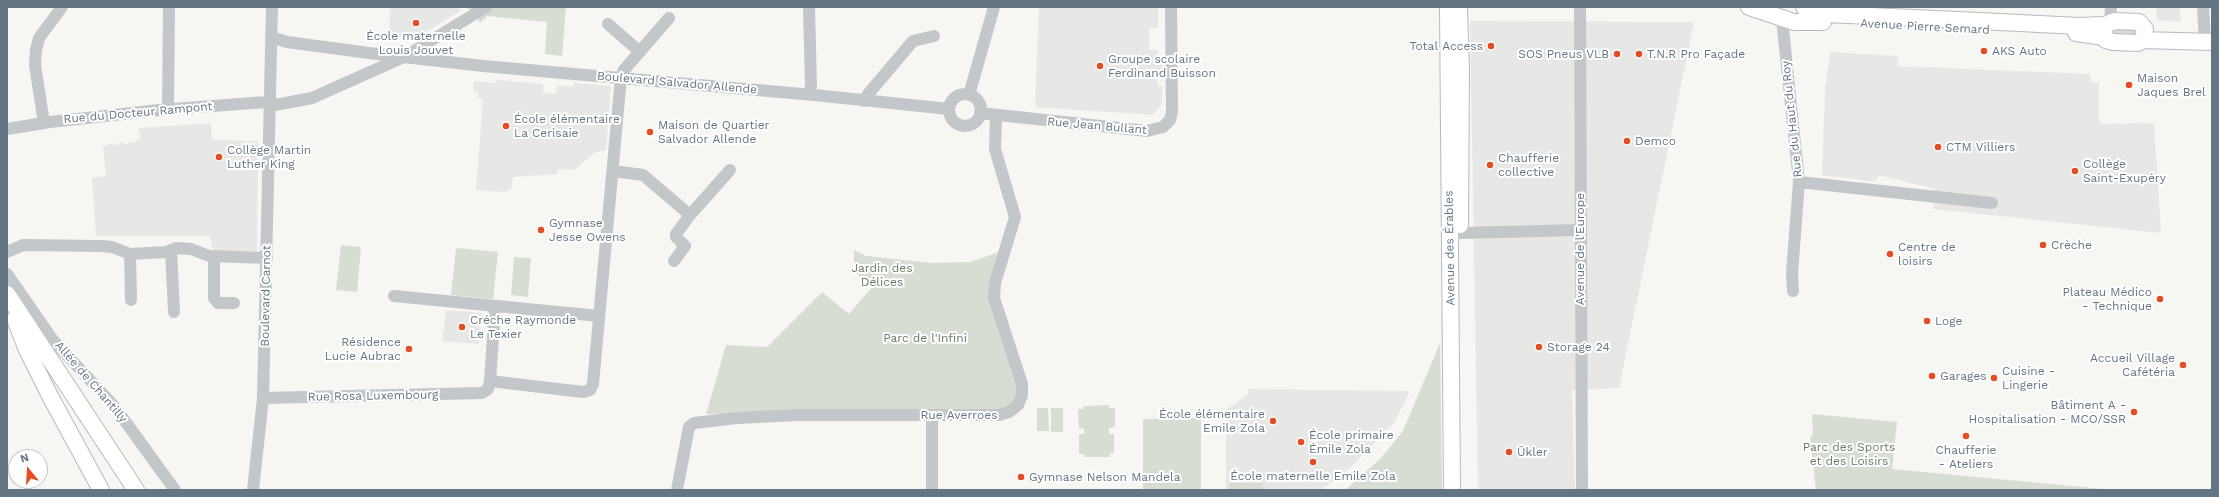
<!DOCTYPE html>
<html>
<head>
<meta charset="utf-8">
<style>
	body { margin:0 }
	#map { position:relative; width:2219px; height:497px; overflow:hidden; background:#f6f6f2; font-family:"Work Sans",sans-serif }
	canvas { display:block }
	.frame { position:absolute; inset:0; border:8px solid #647684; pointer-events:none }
	.north { position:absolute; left:8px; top:449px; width:40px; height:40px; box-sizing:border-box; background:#fff; border:1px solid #c1c8ce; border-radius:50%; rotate:342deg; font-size:11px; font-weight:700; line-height:16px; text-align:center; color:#647684 }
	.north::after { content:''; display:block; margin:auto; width:14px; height:18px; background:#e54c23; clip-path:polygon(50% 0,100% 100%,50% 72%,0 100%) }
</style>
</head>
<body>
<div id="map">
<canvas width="2219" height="497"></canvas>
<div class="frame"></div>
<div class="north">N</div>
</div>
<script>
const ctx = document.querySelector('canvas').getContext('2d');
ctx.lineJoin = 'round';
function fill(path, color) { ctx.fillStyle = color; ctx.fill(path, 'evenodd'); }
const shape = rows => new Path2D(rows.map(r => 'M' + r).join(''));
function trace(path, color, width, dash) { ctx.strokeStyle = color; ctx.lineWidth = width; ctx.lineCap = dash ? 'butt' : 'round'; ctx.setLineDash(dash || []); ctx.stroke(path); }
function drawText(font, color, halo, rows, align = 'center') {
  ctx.font = font + ' "Work Sans",sans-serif'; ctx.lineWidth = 4; ctx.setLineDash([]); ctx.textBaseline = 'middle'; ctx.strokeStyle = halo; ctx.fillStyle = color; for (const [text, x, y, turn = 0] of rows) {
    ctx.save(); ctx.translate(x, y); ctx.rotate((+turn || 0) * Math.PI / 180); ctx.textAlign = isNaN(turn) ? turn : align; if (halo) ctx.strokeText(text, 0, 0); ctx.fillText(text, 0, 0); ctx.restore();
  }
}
fill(shape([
	[390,7,458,7,460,11,423,34,389,38],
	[1039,7,1158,7,1158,28,1149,28,1149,50,1158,50,1159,58,1162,58,1162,75,1158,75,1158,86,1162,86,1162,104,1153,115,1035,107],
	[2156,7,2180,7,2181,22,2157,20],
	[1470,21,1694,22,1619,388,1572,390,1575,490,1478,490],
	[1830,52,1899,56,1897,66,2090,74,2090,82,2099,82,2099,121,2103,124,2154,123,2161,233,1933,209,1935,189,1878,175,1876,181,1868,181,1822,175,1825,91],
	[496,80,543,84,543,93,556,94,557,85,573,87,574,83,611,86,606,150,596,152,574,170,558,169,557,174,513,177,511,190,507,190,506,192,476,190,483,99,477,98,478,92,473,91,474,81,495,83],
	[211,123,212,140,258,141,257,251,213,251,210,236,96,236,92,178,106,176,103,146,107,146,107,144,118,145,118,143,125,142,125,144,129,144,129,142,136,142,136,139,140,139,139,128],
	[446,310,482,313,479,344,442,341],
	[1248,389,1410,391,1394,423,1350,468,1321,490,1226,490,1226,410,1248,394]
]), '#e7e8e6');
fill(shape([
	[466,7,566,7,562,56,545,54,547,22,487,16,480,23,472,11],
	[2138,28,2137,36,2112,36,2109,29],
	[341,245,361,247,357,292,336,290],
	[456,248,498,252,493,299,451,295],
	[854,250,866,256,932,263,970,262,999,252,990,291,1018,377,1018,400,1001,412,706,414,726,345,767,347,822,292,849,314,872,287,854,271],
	[514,257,531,258,528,297,511,295],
	[1440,343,1442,490,1345,490,1380,459,1403,431],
	[1109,405,1109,408,1115,408,1115,427,1109,428,1109,434,1114,434,1114,453,1110,453,1110,457,1084,457,1084,454,1079,454,1079,434,1084,434,1084,429,1079,428,1078,409,1083,409,1084,406],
	[1037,408,1048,408,1049,431,1037,431],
	[1051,408,1063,408,1063,432,1051,432],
	[1812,414,1897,422,1892,469,2114,490,1816,490,1810,439,1813,433],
	[1201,418,1201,490,1143,490,1143,419],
	[1229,483,1263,483,1263,490,1229,490]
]), '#d7ddd3');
const major = shape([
	[1448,7,1452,490],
	[1459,7,1461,68,1460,225],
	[1749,7,1794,22,1823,22],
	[1804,7,1807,11,1826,14,1980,21,2079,26,2105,25,2115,21,2139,22,2145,29,2143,40],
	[2103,28,2106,40,2113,42,2138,43,2143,40,2212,42],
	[2076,33,2104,37],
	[7,294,136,490],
	[15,319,27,350,50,396,101,490]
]);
trace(major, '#b6babe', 18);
trace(shape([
	[809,7,811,86,809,94],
	[1580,7,1582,490],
	[2203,7,2205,41],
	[1782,19,1799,182,1792,273,1793,291],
	[2110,22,2111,7],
	[608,24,639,51],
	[271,37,287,42,369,53,483,66,814,95,949,109],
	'949 110a16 16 0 1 1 32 0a16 16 0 1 1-32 0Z',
	[969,95,994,7],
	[864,101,869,93,913,41,934,36],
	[168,110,169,7],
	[980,113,1147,131,1163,127,1170,120,1172,112,1171,7],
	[44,123,35,65,36,50,39,38,62,7],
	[7,129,50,122,159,110,253,103,269,102,275,105,312,98,406,56,486,7],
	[613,171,643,175,690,215,730,170],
	[1799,182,1992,203],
	[1460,233,1580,230],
	[171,250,174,312],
	[7,252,23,245,102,246,112,247,130,254,166,252,176,248,191,249,209,256,267,258],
	[130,254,131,300],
	[214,256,214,298,218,303,234,303],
	[674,261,685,246,676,237,676,234,690,215],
	[7,274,52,339,114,406,175,490],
	[394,296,599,316],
	[490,381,583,392,590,390,593,384,621,77,624,70,669,18],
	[263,398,482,393,488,389,490,381,495,307],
	[253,490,263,398,272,7],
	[677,490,689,427,694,423,737,418,798,415,999,415,1009,412,1018,405,1022,395,1022,384,994,298,995,283,1015,217,995,149,996,116],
	[932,490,932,415]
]), '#c3c7ca', 12);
trace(major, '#fff', 16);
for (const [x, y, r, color] of [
	[416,23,4,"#e54c23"],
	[1491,46,4,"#e54c23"],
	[1984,51,4,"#e54c23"],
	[1617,54,4,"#e54c23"],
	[1639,54,4,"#e54c23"],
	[1100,66,4,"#e54c23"],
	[2129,85,4,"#e54c23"],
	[506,126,4,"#e54c23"],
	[650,132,4,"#e54c23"],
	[1627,141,4,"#e54c23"],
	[1938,147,4,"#e54c23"],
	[219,157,4,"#e54c23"],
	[1490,165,4,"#e54c23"],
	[2075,171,4,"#e54c23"],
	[541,230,4,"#e54c23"],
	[2043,245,4,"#e54c23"],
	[1890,254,4,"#e54c23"],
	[2160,299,4,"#e54c23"],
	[1927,321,4,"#e54c23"],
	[462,327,4,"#e54c23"],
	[1539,347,4,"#e54c23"],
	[409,349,4,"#e54c23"],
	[2183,365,4,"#e54c23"],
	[1932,376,4,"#e54c23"],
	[1994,378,4,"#e54c23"],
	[2134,412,4,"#e54c23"],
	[1273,421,4,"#e54c23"],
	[1966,436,4,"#e54c23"],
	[1301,442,4,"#e54c23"],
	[1509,452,4,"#e54c23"],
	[1313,462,4,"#e54c23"],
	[1021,477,4,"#e54c23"]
]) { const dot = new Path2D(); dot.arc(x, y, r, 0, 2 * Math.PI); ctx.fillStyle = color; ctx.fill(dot); trace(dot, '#fff', 1.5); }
drawText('12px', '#647684', '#fff', [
	["Avenue Pierre Semard",1925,27,3],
	["Boulevard Salvador Allende",677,83,5],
	["Rue du Docteur Rampont",138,113,-5],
	["Rue du Haut du Roy",1792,119,-96],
	["Rue Jean Bullant",1097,126,5],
	["Avenue des Érables",1450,248,-91],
	["Avenue de l'Europe",1580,249,-90],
	["Boulevard Carnot",266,296,-89],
	["Allée de Chantilly",91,382,49],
	["Rue Rosa Luxembourg",373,396,-1],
	["Rue Averroes",959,415]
]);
drawText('12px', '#647684', '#fff', [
	["École maternelle",416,36,"center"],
	["Louis Jouvet",416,50,"center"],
	["Total Access",1483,46,"right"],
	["AKS Auto",1992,51],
	["SOS Pneus VLB",1609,54,"right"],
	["T.N.R Pro Façade",1647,54],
	["Groupe scolaire",1108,59],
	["Ferdinand Buisson",1108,73],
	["Maison",2137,78],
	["Jaques Brel",2137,92],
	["École élémentaire",514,119],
	["La Cerisaie",514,133],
	["Maison de Quartier",658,125],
	["Salvador Allende",658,139],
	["Demco",1635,141],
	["CTM Villiers",1946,147],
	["Collège Martin",227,150],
	["Luther King",227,164],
	["Chaufferie",1498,158],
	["collective",1498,172],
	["Collège",2083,164],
	["Saint-Exupéry",2083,178],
	["Gymnase",549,223],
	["Jesse Owens",549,237],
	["Crèche",2051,245],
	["Centre de",1898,247],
	["loisirs",1898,261],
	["Plateau Médico",2152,292,"right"],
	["- Technique",2152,306,"right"],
	["Créche Raymonde",470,320],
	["Le Texier",470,334],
	["Loge",1935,321],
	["Résidence",401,342,"right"],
	["Lucie Aubrac",401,356,"right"],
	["Storage 24",1547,347],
	["Accueil Village",2175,358,"right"],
	["Cafétéria",2175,372,"right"],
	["Cuisine -",2002,371],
	["Lingerie",2002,385],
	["Garages",1940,376],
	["Bâtiment A -",2126,405,"right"],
	["Hospitalisation - MCO/SSR",2126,419,"right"],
	["École élémentaire",1265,414,"right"],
	["Emile Zola",1265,428,"right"],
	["École primaire",1309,435],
	["Émile Zola",1309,449],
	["Chaufferie",1966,450,"center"],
	["- Ateliers",1966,464,"center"],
	["Ükler",1517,452],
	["École maternelle Emile Zola",1313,476,"center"],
	["Gymnase Nelson Mandela",1029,477]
], 'left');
drawText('12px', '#697b63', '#fff', [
	["Jardin des",882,268],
	["Délices",882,282],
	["Parc de l'Infini",925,338],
	["Parc des Sports",1849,447],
	["et des Loisirs",1849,461]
]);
</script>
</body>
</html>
